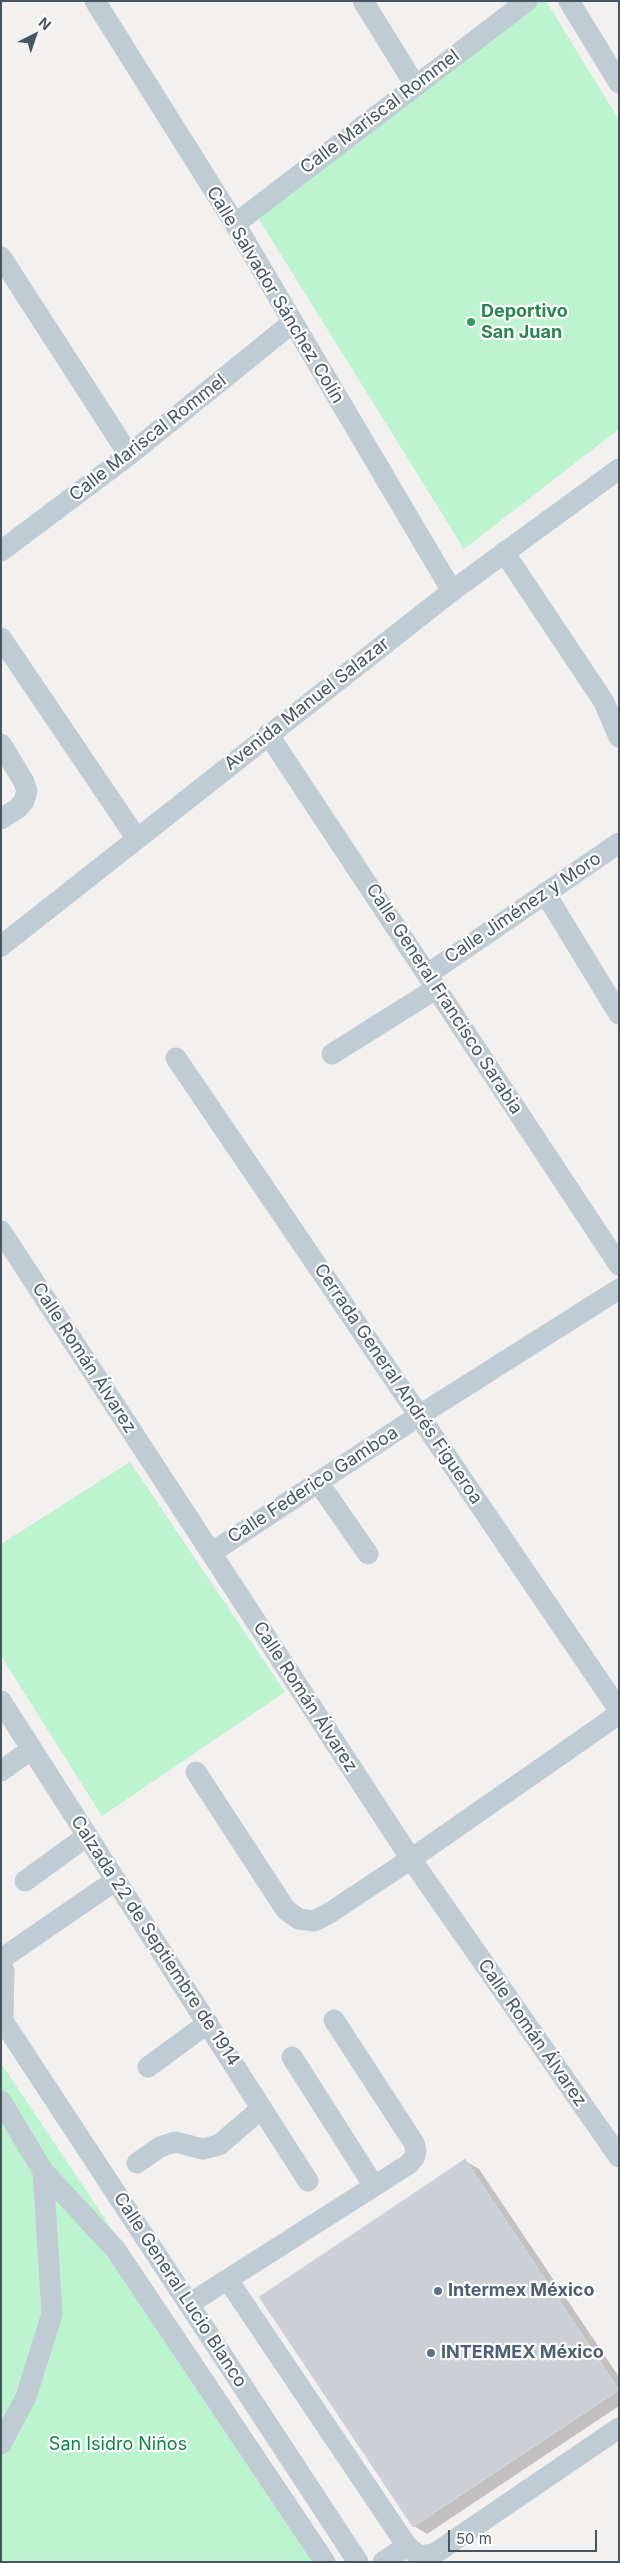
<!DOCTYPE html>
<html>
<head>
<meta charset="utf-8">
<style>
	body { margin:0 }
	#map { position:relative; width:620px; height:2563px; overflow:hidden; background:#f3f0f0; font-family:Inter,sans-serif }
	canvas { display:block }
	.frame { position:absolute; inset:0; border:2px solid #465560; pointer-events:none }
	.north { position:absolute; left:10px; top:10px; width:50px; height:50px; -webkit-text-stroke:4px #fff; paint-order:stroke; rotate:41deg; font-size:14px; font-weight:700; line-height:20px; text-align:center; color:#465560 }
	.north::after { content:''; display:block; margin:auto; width:18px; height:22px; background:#465560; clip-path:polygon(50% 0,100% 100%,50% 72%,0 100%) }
	.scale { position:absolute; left:448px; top:2530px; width:149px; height:22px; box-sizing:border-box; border:2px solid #465560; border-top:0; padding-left:6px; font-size:15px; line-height:18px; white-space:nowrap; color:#465560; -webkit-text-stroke:4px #fff; paint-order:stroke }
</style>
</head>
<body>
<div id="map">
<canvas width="620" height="2563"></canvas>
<div class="frame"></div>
<div class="north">N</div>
<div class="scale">50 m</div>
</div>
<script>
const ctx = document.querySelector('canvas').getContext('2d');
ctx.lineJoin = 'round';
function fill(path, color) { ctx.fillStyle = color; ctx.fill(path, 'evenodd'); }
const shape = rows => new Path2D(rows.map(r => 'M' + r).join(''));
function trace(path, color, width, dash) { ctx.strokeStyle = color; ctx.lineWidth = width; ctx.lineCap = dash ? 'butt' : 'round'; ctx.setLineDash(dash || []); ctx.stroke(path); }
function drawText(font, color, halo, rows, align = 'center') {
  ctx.font = font + ' Inter,sans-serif'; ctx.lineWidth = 4.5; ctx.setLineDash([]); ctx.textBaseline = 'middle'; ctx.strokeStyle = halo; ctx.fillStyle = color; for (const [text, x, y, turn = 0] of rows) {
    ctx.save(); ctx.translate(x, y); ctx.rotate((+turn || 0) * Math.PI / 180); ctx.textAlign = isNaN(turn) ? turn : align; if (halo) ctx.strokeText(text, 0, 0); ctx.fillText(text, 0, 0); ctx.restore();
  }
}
fill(shape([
	[539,1,546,1,619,120,619,429,464,549,257,216],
	[130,1462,285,1692,102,1816,1,1656,1,1544],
	[1,2063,334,2562,1,2562]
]), '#bbf4cf');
fill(shape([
	[465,2161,479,2169,619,2377,619,2406,427,2534,414,2526]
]), '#0003');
const building = shape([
	[465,2159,619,2390,413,2527,259,2297,465,2159]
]);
fill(building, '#ccd0d6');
trace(building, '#d4d7dd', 1);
trace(shape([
	[95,1,235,224,452,591],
	[363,1,415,85],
	[569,1,619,83],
	[235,224,527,1],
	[1,257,129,455],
	[1,551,129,455,292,323],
	[504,552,604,702,619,737],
	[1,638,137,839],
	[268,734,619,1265],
	[1,744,24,782,27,791,24,801,18,808,1,819],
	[545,893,619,1014],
	[1,946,452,591,619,469],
	[428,974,619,843],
	[332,1054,437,988],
	[176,1058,619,1710],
	[1,1231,411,1859,619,2157],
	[318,1482,368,1554],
	[211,1553,420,1415,619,1289],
	[1,1701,308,2181],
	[1,1771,32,1749],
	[196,1772,286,1910,299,1919,314,1921,328,1914,411,1859,619,1714],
	[25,1881,87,1836],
	[1,1959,116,1880],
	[1,1963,4,1971,3,2020],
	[1,2018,358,2562],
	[292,2057,374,2186],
	[148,2067,208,2023],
	[1,2101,43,2171,52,2314,26,2397,1,2444],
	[137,2163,160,2147,175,2142,203,2149,219,2145,262,2108],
	[43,2171,116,2250,325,2562],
	[228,2280,407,2546,383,2562],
	[189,2304,409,2164,414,2158,416,2151,414,2143,334,2020],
	[407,2546,419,2556,434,2554,619,2428]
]), '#c0ccd4', 21);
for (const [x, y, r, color] of [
	[471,322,5,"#2e9e5b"],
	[438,2291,5,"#5c6f8a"],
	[431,2353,5,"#5c6f8a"]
]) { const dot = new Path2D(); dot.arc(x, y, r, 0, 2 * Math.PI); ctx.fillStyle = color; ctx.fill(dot); trace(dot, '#fff', 2); }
drawText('18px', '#465560', '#fff', [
	["Calle Mariscal Rommel",380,112,-37],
	["Calle Salvador Sánchez Colín",275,295,59],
	["Calle Mariscal Rommel",148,438,-38],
	["Avenida Manuel Salazar",307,704,-38],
	["Calle Jiménez y Moro",523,908,-34],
	["Calle General Francisco Sarabia",444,999,57],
	["Calle Román Álvarez",84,1358,57],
	["Cerrada General Andrés Figueroa",398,1384,56],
	["Calle Federico Gamboa",313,1485,-33],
	["Calle Román Álvarez",305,1697,57],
	["Calzada 22 de Septiembre de 1914",155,1941,57],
	["Calle Román Álvarez",532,2033,55],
	["Calle General Lucio Blanco",180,2290,57]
]);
drawText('bold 18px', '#27864d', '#fff', [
	["Deportivo",481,312],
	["San Juan",481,333]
], 'left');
drawText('bold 18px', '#4e5e75', '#fff', [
	["Intermex México",448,2291],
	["INTERMEX México",441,2353]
], 'left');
drawText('18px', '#0d8644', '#fff', [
	["San Isidro Niños",118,2445]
]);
</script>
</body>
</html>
